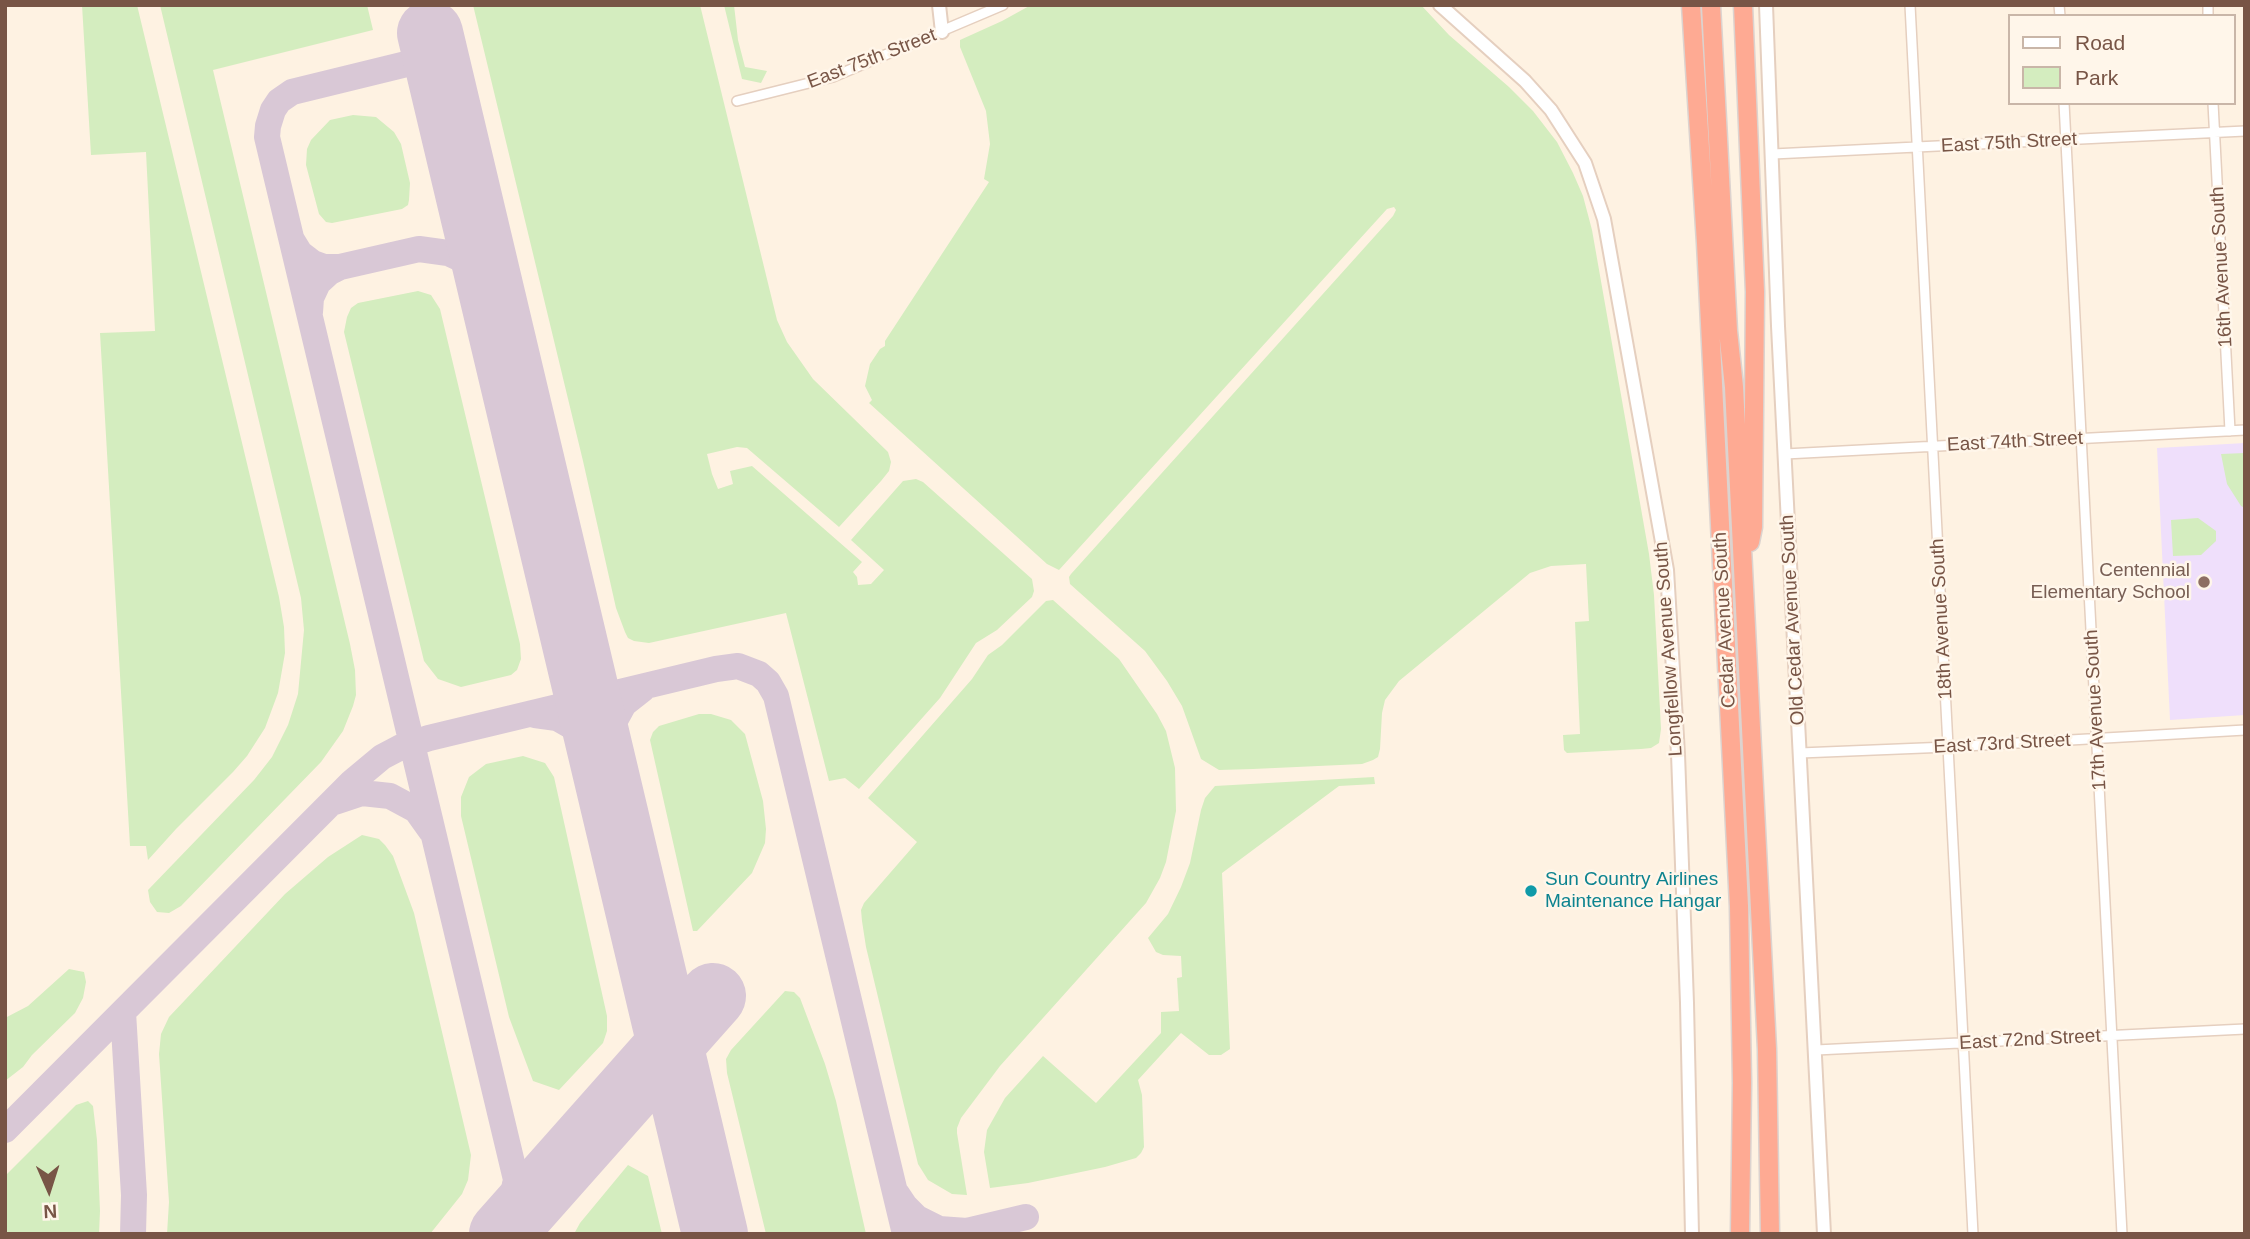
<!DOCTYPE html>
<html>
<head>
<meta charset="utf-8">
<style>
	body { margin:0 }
	#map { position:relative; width:2250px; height:1239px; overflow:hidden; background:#fef2e2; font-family:Arial,sans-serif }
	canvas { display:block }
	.frame { position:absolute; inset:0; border:7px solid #785546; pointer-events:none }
	.legend { position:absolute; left:2008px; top:14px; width:228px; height:91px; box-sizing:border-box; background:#fff6ea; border:2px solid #c9b6a8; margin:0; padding:9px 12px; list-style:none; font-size:21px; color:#785546 }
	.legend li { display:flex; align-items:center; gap:14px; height:35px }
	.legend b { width:35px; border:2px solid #c9b6a8 }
	.north { position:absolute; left:14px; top:1155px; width:70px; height:70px; -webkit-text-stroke:5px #fff6ea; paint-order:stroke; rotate:177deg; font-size:19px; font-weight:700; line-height:28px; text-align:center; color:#785546 }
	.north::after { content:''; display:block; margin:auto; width:24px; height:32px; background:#785546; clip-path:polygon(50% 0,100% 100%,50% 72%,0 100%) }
</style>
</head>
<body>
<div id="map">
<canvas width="2250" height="1239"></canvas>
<div class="frame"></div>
<ul class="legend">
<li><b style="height:9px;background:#fff"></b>Road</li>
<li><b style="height:19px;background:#d4edbf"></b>Park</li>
</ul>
<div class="north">N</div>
</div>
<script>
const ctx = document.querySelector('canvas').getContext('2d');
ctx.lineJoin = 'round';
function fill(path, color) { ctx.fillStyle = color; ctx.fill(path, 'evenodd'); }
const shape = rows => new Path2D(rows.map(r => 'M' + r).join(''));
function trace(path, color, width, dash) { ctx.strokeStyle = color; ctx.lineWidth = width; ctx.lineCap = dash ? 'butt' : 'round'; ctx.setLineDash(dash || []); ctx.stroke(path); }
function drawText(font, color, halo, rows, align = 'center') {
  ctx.font = font + ' Arial,sans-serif'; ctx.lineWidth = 5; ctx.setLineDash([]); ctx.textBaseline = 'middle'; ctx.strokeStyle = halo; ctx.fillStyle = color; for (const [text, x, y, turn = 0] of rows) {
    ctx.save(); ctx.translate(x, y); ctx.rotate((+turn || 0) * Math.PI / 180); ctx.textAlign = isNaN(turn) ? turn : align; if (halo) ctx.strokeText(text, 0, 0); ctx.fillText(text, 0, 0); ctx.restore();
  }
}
fill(shape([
	[2245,443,2245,715,2170,720,2157,448]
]), '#efdffb');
fill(shape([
	[82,5,137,5,279,597,284,627,285,653,278,693,265,728,247,756,233,772,176,829,148,860,146,846,130,846,100,333,155,331,146,152,91,155],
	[160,5,367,5,373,30,213,70,350,644,355,670,356,695,353,706,343,731,321,762,181,906,169,913,157,912,150,902,148,890,254,780,272,757,288,725,298,694,304,630,301,598],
	[473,5,700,5,777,320,787,342,813,379,888,452,891,462,889,471,881,481,839,527,747,448,737,447,707,454,712,474,718,489,733,484,730,471,752,466,862,562,853,572,857,577,858,585,871,584,884,570,851,540,903,481,916,479,923,482,1032,579,1034,591,1032,597,997,630,976,643,940,698,859,789,845,778,829,781,786,613,649,643,634,641,628,638,625,632,616,608,583,461],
	[724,5,734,5,738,40,745,67,767,71,761,83,742,79],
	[1031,5,1421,5,1449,35,1509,87,1533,111,1557,142,1573,173,1583,196,1592,230,1649,554,1654,595,1661,729,1659,743,1651,748,1641,749,1567,753,1564,750,1563,735,1580,734,1575,622,1589,621,1586,564,1551,566,1530,573,1399,681,1385,700,1382,713,1380,749,1378,757,1373,760,1362,764,1253,769,1219,770,1201,759,1182,706,1167,681,1145,651,1070,584,1069,577,1071,574,1393,216,1396,210,1394,207,1387,209,1059,570,1047,564,869,403,872,400,865,386,870,364,880,349,885,346,885,341,989,182,984,179,990,144,986,111,960,47,960,40,1002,21],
	[353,115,376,117,394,132,401,144,410,183,409,200,408,205,402,209,332,223,326,222,319,214,306,165,307,149,311,140,330,120],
	[418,291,431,295,440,309,520,644,521,659,517,670,511,675,461,687,438,679,424,661,344,332,347,317,351,308,358,303],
	[2245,453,2245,508,2241,506,2227,484,2221,454],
	[2198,518,2216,531,2216,541,2201,555,2173,556,2171,520],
	[1053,600,1119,659,1157,714,1166,731,1175,768,1176,811,1166,862,1160,878,1146,903,1000,1066,961,1118,957,1128,957,1133,967,1195,952,1194,928,1180,918,1164,866,947,862,921,861,910,864,903,917,842,868,798,972,679,988,655,1002,645,1046,601],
	[699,714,711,714,731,720,745,734,763,801,766,829,765,843,752,873,697,931,693,931,650,740,653,732,659,726],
	[523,756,545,763,554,777,607,1016,607,1031,603,1043,559,1090,533,1081,509,1017,461,816,461,797,469,777,486,764],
	[1374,777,1375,784,1339,786,1222,873,1230,1049,1221,1055,1209,1055,1181,1033,1138,1080,1142,1095,1144,1147,1141,1153,1136,1158,1105,1167,1028,1183,990,1188,984,1152,987,1130,1005,1098,1043,1056,1096,1103,1161,1033,1161,1012,1179,1011,1177,978,1182,977,1181,956,1163,955,1156,952,1148,938,1168,914,1181,887,1190,863,1201,810,1205,798,1215,786],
	[362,835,379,839,385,845,393,856,414,913,471,1155,468,1180,462,1194,430,1234,167,1234,169,1202,159,1054,161,1034,169,1017,285,894,328,857],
	[69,969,84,972,86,982,83,998,75,1013,32,1055,23,1067,5,1081,5,1018,28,1006],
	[785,991,794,992,800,998,825,1064,836,1101,866,1234,766,1234,727,1073,726,1059,731,1050],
	[88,1101,93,1106,97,1140,100,1211,99,1234,5,1234,5,1176,76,1105],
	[628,1165,648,1176,662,1234,574,1234,580,1223]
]), '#d4edbf');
trace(shape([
	[435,57,292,92,279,101,273,110,268,126,267,137,529,1234],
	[292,240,300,253,313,263,324,267,340,267,330,272,318,283,311,298,310,312],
	[340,267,419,249,448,253,461,259,481,279,489,293,498,325],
	[535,715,557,718,585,734,599,755,611,793,606,755,607,735,624,704,643,689],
	[335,802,362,793,390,796,416,810,431,831],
	[123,1012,134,1195,133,1234],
	[5,1130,352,782,382,757,401,747,429,738,716,669,738,666,759,674,768,682,776,696,905,1234],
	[897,1194,905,1206,917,1218,939,1229,967,1231,961,1234],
	[967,1231,1026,1217],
	[498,1234,511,1208,515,1184]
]), '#d9c8d6', 26);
trace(shape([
	[430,33,715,1234],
	[502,1234,713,996]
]), '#d9c8d6', 66);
const minor = shape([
	[1910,5,1973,1234],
	[2059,5,2060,16],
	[2208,5,2208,16],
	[737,101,833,77,1003,5],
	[2064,103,2122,1234],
	[2213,103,2230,431],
	[1773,154,2245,131],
	[1785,454,2245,430],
	[1800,753,1948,747,2245,730],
	[1816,1050,2245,1029]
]);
const tertiary = shape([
	[939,5,942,32],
	[1440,5,1525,81,1551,110,1585,163,1604,219,1667,570,1678,754,1687,1003,1692,1234],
	[1766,5,1778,326,1824,1234]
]);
const motorway = shape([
	[1691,5,1706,243,1739,906,1742,1083,1740,1234],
	[1711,5,1728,331,1734,387,1767,1049,1770,1234],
	[1743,5,1755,292,1753,527,1750,542]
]);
trace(minor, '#e5cfbf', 12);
trace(tertiary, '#e5cfbf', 16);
trace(motorway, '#dcd3cf', 21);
trace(minor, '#fff', 9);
trace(tertiary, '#fff', 12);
trace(motorway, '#feaa93', 18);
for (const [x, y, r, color] of [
	[2204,582,7,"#8d6e63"],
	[1531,891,7,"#0f9aa8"]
]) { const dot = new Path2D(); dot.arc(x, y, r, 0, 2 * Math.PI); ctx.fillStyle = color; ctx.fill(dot); trace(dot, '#fff6ea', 2.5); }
drawText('19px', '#785546', '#fff6ea', [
	["East 75th Street",872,59,-21],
	["East 75th Street",2009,143,-3],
	["16th Avenue South",2222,267,-93],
	["East 74th Street",2015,442,-3],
	["18th Avenue South",1942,619,-93],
	["Cedar Avenue South",1725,620,-93],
	["Old Cedar Avenue South",1793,620,-93],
	["Longfellow Avenue South",1669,649,-94],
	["17th Avenue South",2096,710,-93],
	["East 73rd Street",2002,744,-3],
	["East 72nd Street",2030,1040,-3]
]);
drawText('19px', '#785e54', '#fff6ea', [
	["Centennial",2190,571],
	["Elementary School",2190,593]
], 'right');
drawText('19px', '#0d838f', '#fff6ea', [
	["Sun Country Airlines",1545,880],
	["Maintenance Hangar",1545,902]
], 'left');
</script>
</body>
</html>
